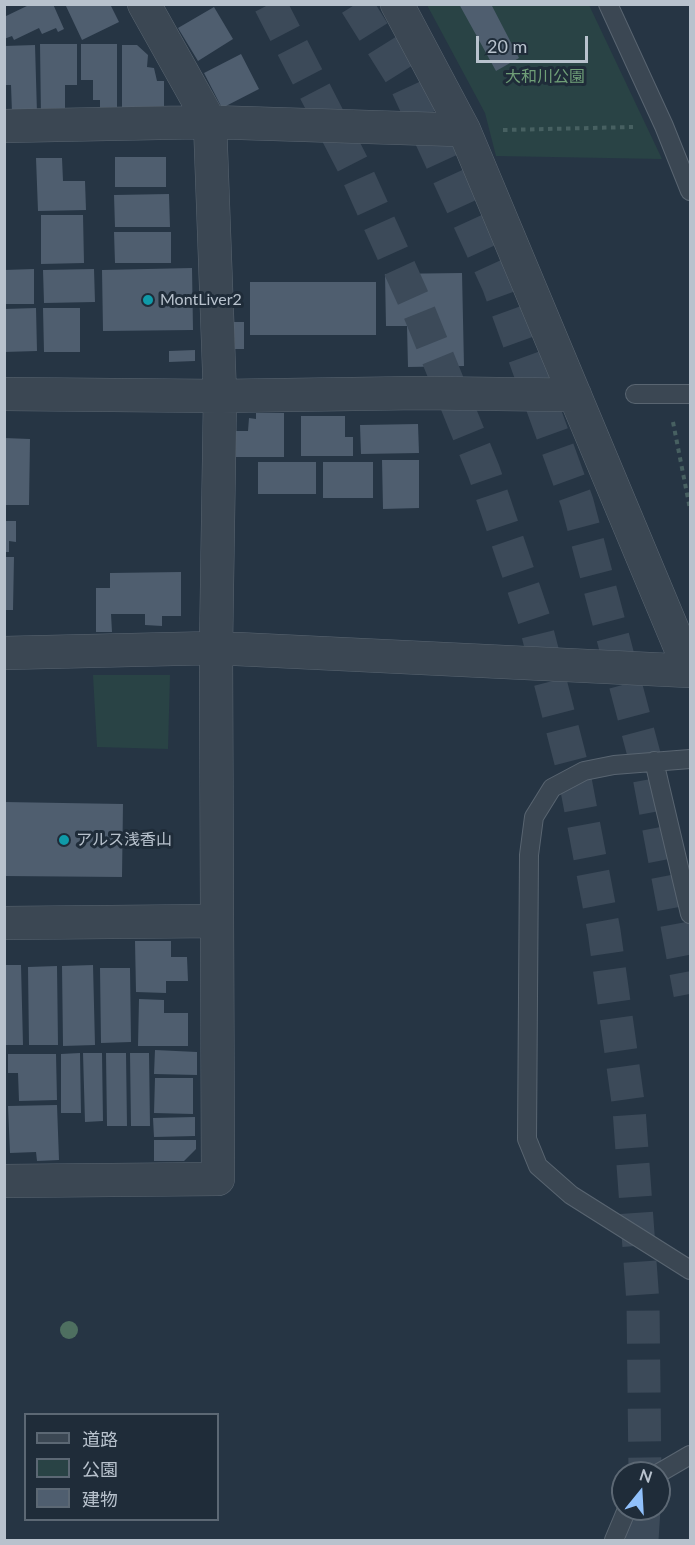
<!DOCTYPE html>
<html>
<head>
<meta charset="utf-8">
<style>
	body { margin:0 }
	#map { position:relative; width:695px; height:1545px; overflow:hidden; background:#263544; font-family:Lato,"Noto Sans JP",sans-serif }
	canvas { display:block }
	.frame { position:absolute; inset:0; border:6px solid #b8c2cd; pointer-events:none }
	.legend { position:absolute; left:24px; top:1413px; width:195px; height:108px; box-sizing:border-box; background:#1f2c39; border:2px solid #5c6874; margin:0; padding:8px 10px; list-style:none; font-size:18px; color:#b8c2cd }
	.legend li { display:flex; align-items:center; gap:12px; height:30px }
	.legend b { width:30px; border:2px solid #5c6874 }
	.north { position:absolute; left:611px; top:1461px; width:60px; height:60px; box-sizing:border-box; background:#1f2c39; border:2px solid #5c6874; border-radius:50%; rotate:18deg; font-size:16px; font-weight:700; line-height:24px; text-align:center; color:#b8c2cd }
	.north::after { content:''; display:block; margin:auto; width:21px; height:27px; background:#90c0fb; clip-path:polygon(50% 0,100% 100%,50% 72%,0 100%) }
	.scale { position:absolute; left:476px; top:36px; width:112px; height:27px; box-sizing:border-box; border:3px solid #b8c2cd; border-top:0; padding-left:8px; font-size:18px; line-height:21px; white-space:nowrap; color:#b8c2cd; -webkit-text-stroke:4px #1f2c39; paint-order:stroke }
</style>
</head>
<body>
<div id="map">
<canvas width="695" height="1545"></canvas>
<div class="frame"></div>
<ul class="legend">
<li><b style="height:8px;background:#3b4753"></b>道路</li>
<li><b style="height:16px;background:#294345"></b>公園</li>
<li><b style="height:16px;background:#4f5e6f"></b>建物</li>
</ul>
<div class="north">N</div>
<div class="scale">20 m</div>
</div>
<script>
const ctx = document.querySelector('canvas').getContext('2d');
ctx.lineJoin = 'round';
function fill(path, color) { ctx.fillStyle = color; ctx.fill(path, 'evenodd'); }
const shape = rows => new Path2D(rows.map(r => 'M' + r).join(''));
function trace(path, color, width, dash) { ctx.strokeStyle = color; ctx.lineWidth = width; ctx.lineCap = dash ? 'butt' : 'round'; ctx.setLineDash(dash || []); ctx.stroke(path); }
function drawText(font, color, halo, rows, align = 'center') {
  ctx.font = font + ' Lato,"Noto Sans JP",sans-serif'; ctx.lineWidth = 6; ctx.setLineDash([]); ctx.textBaseline = 'middle'; ctx.strokeStyle = halo; ctx.fillStyle = color; for (const [text, x, y, turn = 0] of rows) {
    ctx.save(); ctx.translate(x, y); ctx.rotate((+turn || 0) * Math.PI / 180); ctx.textAlign = isNaN(turn) ? turn : align; if (halo) ctx.strokeText(text, 0, 0); ctx.fillText(text, 0, 0); ctx.restore();
  }
}
fill(shape([
	[427,5,589,5,662,159,496,156,485,113],
	[93,675,170,675,168,749,97,747]
]), '#294345');
fill(shape([
	[31,4,53,4,64,29,58,32,56,28,42,34,39,28,14,40,12,36,4,39,4,17],
	[65,4,110,4,119,22,82,40],
	[459,4,491,4,519,58,496,71],
	[214,7,233,39,198,61,178,28],
	[40,44,77,44,77,85,65,85,65,117,41,117],
	[81,44,117,44,117,113,100,114,100,100,93,100,93,80,81,80],
	[35,45,37,113,12,113,11,85,4,85,4,46],
	[122,45,137,45,148,55,147,67,154,68,157,81,164,81,164,114,122,113],
	[241,54,259,89,222,108,204,73],
	[115,157,166,157,166,187,115,187],
	[36,158,62,158,63,181,85,181,86,210,38,211],
	[169,194,170,227,115,227,114,195],
	[41,215,83,215,84,263,41,264],
	[114,232,171,232,171,263,115,263],
	[192,268,193,330,103,331,102,270],
	[34,269,34,304,4,304,4,270],
	[94,269,95,302,44,303,43,270],
	[462,273,464,366,408,367,407,326,386,326,385,274],
	[250,282,376,282,376,335,250,335],
	[36,308,37,351,4,352,4,309],
	[43,308,80,308,80,352,44,352],
	[233,322,244,322,244,349,233,349],
	[195,350,195,361,169,362,169,351],
	[256,413,284,413,284,457,234,457,234,431,248,431,249,418,256,419],
	[301,416,345,416,345,437,353,437,353,456,301,456],
	[418,424,419,453,361,454,360,425],
	[4,438,30,439,29,505,4,505],
	[382,460,419,460,419,508,383,509],
	[258,462,316,462,316,494,258,494],
	[323,462,373,462,373,498,323,498],
	[4,521,16,521,16,542,9,541,9,552,4,552],
	[4,557,14,557,13,610,4,610],
	[181,572,181,616,162,616,162,626,145,625,145,614,111,614,112,632,96,632,96,588,110,588,110,573],
	[4,802,123,804,122,877,4,876],
	[135,941,171,941,171,957,187,957,188,981,166,981,166,993,136,992],
	[4,965,21,965,23,1045,4,1045],
	[93,965,95,1045,63,1046,62,966],
	[57,966,58,1045,29,1045,28,967],
	[100,968,130,968,131,1042,101,1043],
	[139,999,164,1000,164,1013,188,1013,188,1046,138,1046],
	[155,1050,197,1052,197,1075,154,1074],
	[80,1053,81,1113,61,1113,61,1054],
	[83,1053,102,1053,103,1121,85,1122],
	[106,1053,126,1053,127,1126,107,1126],
	[130,1053,149,1053,150,1126,131,1126],
	[8,1054,56,1054,57,1100,19,1101,18,1073,8,1073],
	[155,1078,193,1078,193,1114,154,1113],
	[57,1105,59,1160,37,1161,36,1152,10,1153,8,1106],
	[195,1117,195,1136,154,1137,153,1118],
	[154,1140,196,1140,196,1149,184,1161,154,1161]
]), '#4f5e6f');
trace(shape([
	[270,4,353,165,418,309,484,472,534,619,574,774,604,931,629,1109,643,1303,645,1473],
	[356,4,405,82,498,284,577,502,647,766,690,994],
	[642,1540,644,1509]
]), '#3c4a59', 33, [33, 16]);
const lane = shape([
	[608,4,664,126,690,191],
	[635,394,690,394],
	[690,759,614,765,584,771,552,788,534,817,529,855,527,1139,538,1166,571,1195,690,1270],
	[654,761,690,914],
	[659,1473,690,1455],
	[614,1540,627,1509]
]);
const street = shape([
	[397,4,464,130,690,671],
	[4,126,210,122,464,130],
	[4,394,220,396,420,393,575,395],
	[4,653,216,648,690,671],
	[4,923,216,921],
	[4,1181,218,1179,216,648,220,396,210,122,144,4]
]);
trace(lane, '#596571', 20);
trace(street, '#596571', 34);
trace(shape([
	[503,130,633,127],
	[673,422,690,509]
]), '#476061', 4, [4.5, 4.5]);
trace(lane, '#3b4753', 18);
trace(street, '#3b4753', 33);
ctx.fillStyle = '#4e6f60';
for (const [x, y] of [
	[69,1330]
]) { ctx.beginPath(); ctx.arc(x, y, 9, 0, 2 * Math.PI); ctx.fill(); }
for (const [x, y, r, color] of [
	[148,300,6,"#0f9aa8"],
	[64,840,6,"#0f9aa8"]
]) { const dot = new Path2D(); dot.arc(x, y, r, 0, 2 * Math.PI); ctx.fillStyle = color; ctx.fill(dot); trace(dot, '#1f2c39', 2); }
drawText('16px', '#6f9e77', '#1f2c39', [
	["大和川公園",545,77]
]);
drawText('16px', '#b8c2cd', '#1f2c39', [
	["MontLiver2",160,300],
	["アルス浅香山",76,840]
], 'left');
</script>
</body>
</html>
